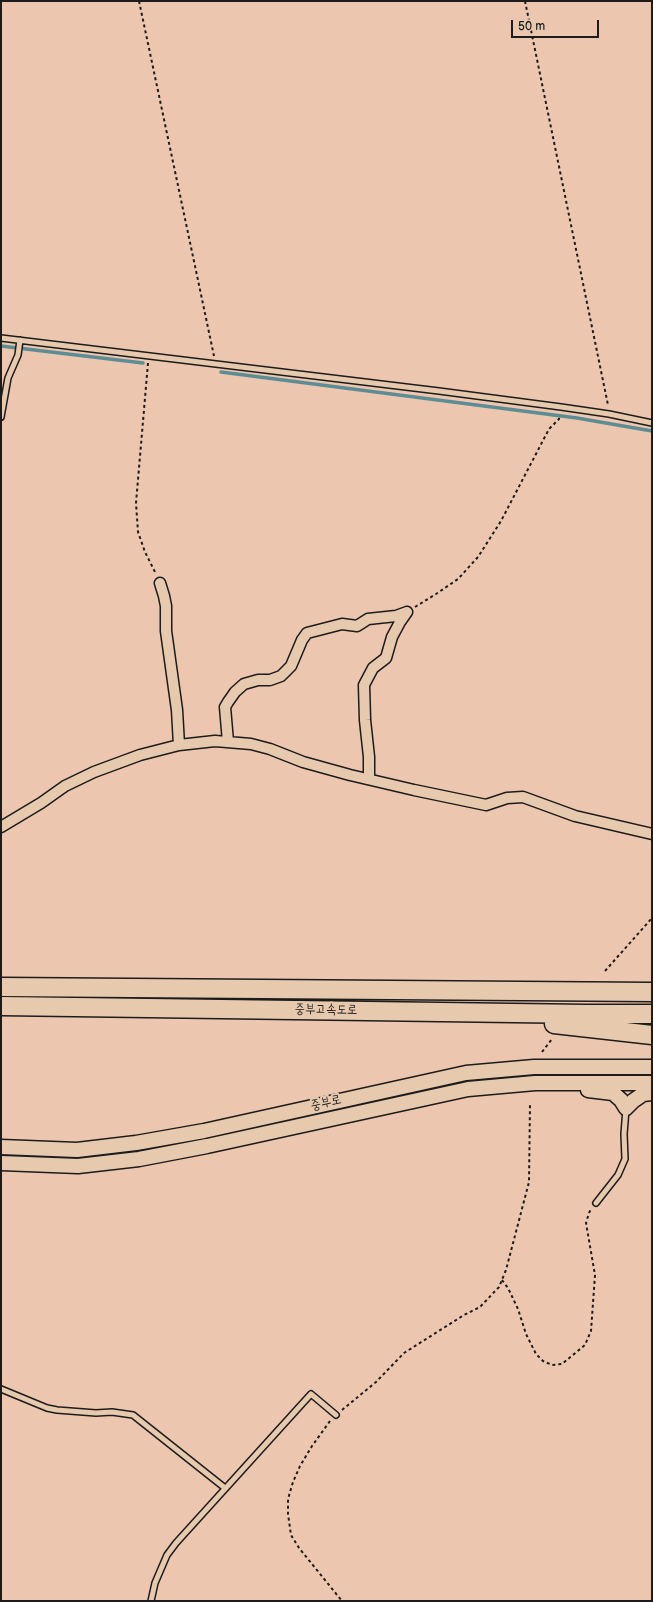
<!DOCTYPE html>
<html>
<head>
<meta charset="utf-8">
<style>
	body { margin:0 }
	#map { position:relative; width:653px; height:1602px; overflow:hidden; background:#ecc6ae; font-family:"Balsamiq Sans",sans-serif }
	canvas { display:block }
	.frame { position:absolute; inset:0; border:2px solid #1c1c1c; pointer-events:none }
	.scale { position:absolute; left:511px; top:20px; width:88px; height:18px; box-sizing:border-box; border:2px solid #1c1c1c; border-top:0; padding-left:5px; font-size:12px; line-height:14px; white-space:nowrap; color:#1c1c1c; -webkit-text-stroke:3px #e7caae; paint-order:stroke }
</style>
</head>
<body>
<div id="map">
<canvas width="653" height="1602"></canvas>
<div class="frame"></div>
<div class="scale">50 m</div>
</div>
<script>
const ctx = document.querySelector('canvas').getContext('2d');
ctx.lineJoin = 'round';
const shape = rows => new Path2D(rows.map(r => 'M' + r).join(''));
function trace(path, color, width, dash) { ctx.strokeStyle = color; ctx.lineWidth = width; ctx.lineCap = dash ? 'butt' : 'round'; ctx.setLineDash(dash || []); ctx.stroke(path); }
function drawText(font, color, halo, rows, align = 'center') {
  ctx.font = font + ' "Balsamiq Sans","Poor Story",sans-serif'; ctx.lineWidth = 4; ctx.setLineDash([]); ctx.textBaseline = 'middle'; ctx.strokeStyle = halo; ctx.fillStyle = color; for (const [text, x, y, turn = 0] of rows) {
    ctx.save(); ctx.translate(x, y); ctx.rotate((+turn || 0) * Math.PI / 180); ctx.textAlign = isNaN(turn) ? turn : align; if (halo) ctx.strokeText(text, 0, 0); ctx.fillText(text, 0, 0); ctx.restore();
  }
}
trace(shape([
	[1,346,143,363],
	[221,372,577,418,652,431]
]), '#5d8d94', 3.5);
const service = shape([
	[1,338,439,391,561,407,609,414,652,423],
	[1,417,8,378,18,355,20,340],
	[596,1203,618,1175,625,1159,624,1134,626,1109],
	[1,1389,47,1408,57,1410,96,1413,112,1412,133,1415,225,1488],
	[151,1601,155,1583,167,1555,176,1543,311,1394,336,1415]
]);
const minor = shape([
	[160,583,164,596,166,606,166,631,177,710,179,745],
	[228,742,225,707,228,702,235,692,244,684,258,680,270,680,281,676,291,666,302,640,307,633,342,624,357,626,368,619,396,616,407,612],
	[369,779,369,757,365,720,364,685,373,668,386,658,392,637,400,622,407,612],
	[1,827,41,803,65,786,94,772,140,755,179,745,215,741,251,744,270,749,303,762,350,775,414,790,486,805,507,798,523,797,575,816,652,834]
]);
const secondary = shape([
	[588,1090,613,1093,621,1100,626,1108,633,1101,643,1094,652,1093],
	[1,1147,77,1150,136,1143,204,1131,466,1073,534,1067,652,1067],
	[1,1163,78,1166,139,1159,207,1146,468,1089,535,1083,652,1083]
]);
const motorway = shape([
	[1,987,652,992],
	[1,1006,587,1014,652,1014],
	[554,1024,652,1035]
]);
trace(service, '#1c1c1c', 8);
trace(minor, '#1c1c1c', 13);
trace(secondary, '#1c1c1c', 17);
trace(motorway, '#1c1c1c', 21);
trace(shape([
	[139,1,214,356],
	[525,1,608,405],
	[148,363,136,503,138,532,145,552,156,574],
	[415,607,436,594,458,579,478,557,501,521,549,429,559,419,559,415],
	[605,971,652,918],
	[542,1052,552,1039],
	[502,1280,508,1288,518,1309,526,1334,536,1354,543,1361,552,1365,562,1364,585,1345,591,1331,595,1275,586,1223,589,1213,591,1209],
	[342,1410,376,1382,404,1353,464,1315,480,1307,499,1287,506,1270,529,1182,530,1103],
	[330,1421,312,1446,300,1466,293,1482,288,1499,288,1514,291,1535,299,1548,342,1601]
]), '#1c1c1c', 2, [3, 3]);
trace(service, '#e7caae', 5);
trace(minor, '#e7caae', 10);
trace(secondary, '#e7caae', 14);
trace(motorway, '#e7caae', 18);
drawText('13px', '#1c1c1c', '#e7caae', [
	["중부고속도로",326,1010,1],
	["중부로",326,1103,-13]
]);
</script>
</body>
</html>
